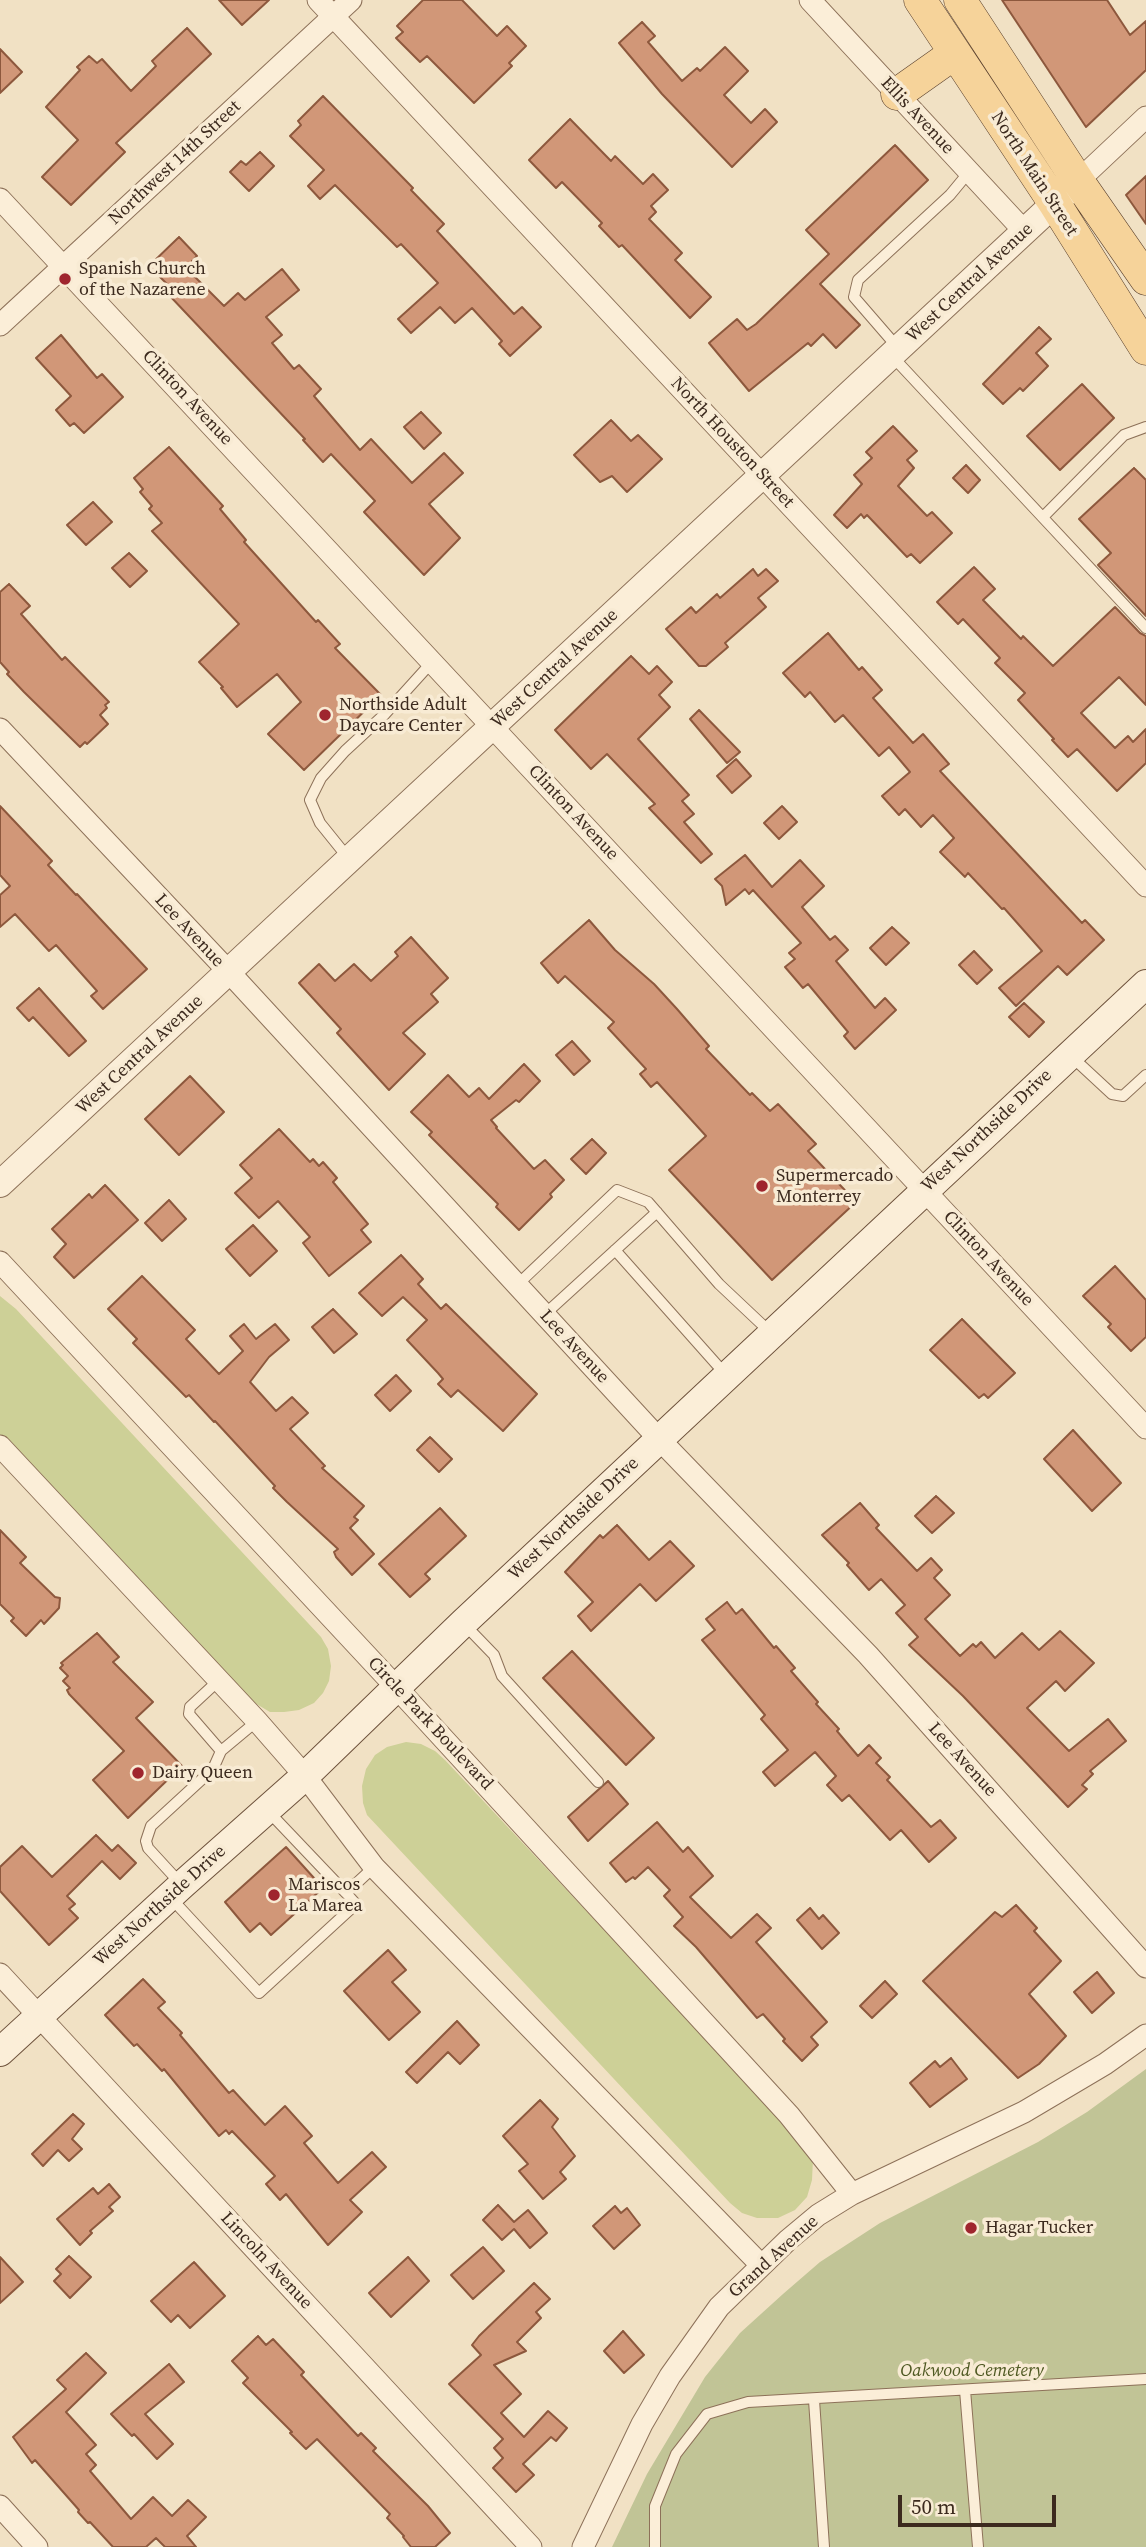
<!DOCTYPE html>
<html>
<head>
<meta charset="utf-8">
<style>
	body { margin:0 }
	#map { position:relative; width:1146px; height:2547px; overflow:hidden; background:#f1e1c4; font-family:"Source Serif 4",serif }
	canvas { display:block }
	.scale { position:absolute; left:898px; top:2495px; width:158px; height:32px; box-sizing:border-box; border:4px solid #3c2a1e; border-top:0; padding-left:9px; font-size:21px; line-height:24px; white-space:nowrap; color:#3c2a1e; -webkit-text-stroke:5px #f8ebd4; paint-order:stroke }
</style>
</head>
<body>
<div id="map">
<canvas width="1146" height="2547"></canvas>
<div class="scale">50 m</div>
</div>
<script>
const ctx = document.querySelector('canvas').getContext('2d');
ctx.lineJoin = 'round';
function fill(path, color) { ctx.fillStyle = color; ctx.fill(path, 'evenodd'); }
const shape = rows => new Path2D(rows.map(r => 'M' + r).join(''));
function trace(path, color, width, dash) { ctx.strokeStyle = color; ctx.lineWidth = width; ctx.lineCap = dash ? 'butt' : 'round'; ctx.setLineDash(dash || []); ctx.stroke(path); }
function drawText(font, color, halo, rows, align = 'center') {
  ctx.font = font + ' "Source Serif 4",serif'; ctx.lineWidth = 7; ctx.setLineDash([]); ctx.textBaseline = 'middle'; ctx.strokeStyle = halo; ctx.fillStyle = color; for (const [text, x, y, turn = 0] of rows) {
    ctx.save(); ctx.translate(x, y); ctx.rotate((+turn || 0) * Math.PI / 180); ctx.textAlign = isNaN(turn) ? turn : align; if (halo) ctx.strokeText(text, 0, 0); ctx.fillText(text, 0, 0); ctx.restore();
  }
}
fill(shape([
	[0,1296,16,1309,321,1637,328,1649,331,1666,329,1681,323,1693,314,1703,299,1710,284,1712,270,1712,253,1702,0,1436],
	[406,1742,421,1744,435,1751,445,1760,800,2139,813,2159,812,2180,807,2197,795,2210,778,2218,757,2218,742,2213,730,2203,367,1815,363,1803,362,1786,366,1769,375,1755,387,1747]
]), '#cdd097');
fill(shape([
	[1146,2069,1146,2547,612,2547,647,2474,705,2377,740,2333,783,2294,820,2262,880,2223,1038,2142,1087,2112]
]), '#c1c496');
const building = shape([
	[219,0,269,0,242,25,219,0],
	[423,0,462,0,497,36,507,26,526,46,509,63,512,66,474,103,427,56,420,62,396,38,403,32,397,26,423,0],
	[1002,0,1107,0,1130,35,1146,21,1146,70,1086,127,1002,0],
	[642,22,655,36,648,42,682,81,697,68,700,71,725,47,748,71,724,95,751,123,765,109,777,122,732,167,662,94,619,43,642,22],
	[187,28,211,54,116,143,125,152,71,205,42,177,78,140,46,107,80,70,77,67,89,56,97,63,102,59,131,91,156,66,152,61,187,28],
	[0,49,22,72,0,93,0,49],
	[323,96,413,188,411,190,444,224,437,231,514,314,522,307,541,327,510,356,499,344,502,341,472,308,455,323,440,307,411,333,398,319,438,283,401,244,397,247,335,185,320,199,308,186,324,170,290,136,301,125,298,121,323,96],
	[570,119,611,161,615,156,643,184,653,174,668,190,651,206,656,212,649,219,682,253,675,260,711,297,690,318,622,245,619,247,599,226,602,223,562,182,556,188,529,160,570,119],
	[895,145,928,180,820,284,860,325,836,348,823,334,811,346,808,343,749,391,709,343,737,319,747,330,756,324,829,254,806,230,895,145],
	[260,152,274,166,249,191,230,172,241,161,246,165,260,152],
	[1146,176,1146,224,1126,195,1146,176],
	[179,237,197,256,192,261,197,266,191,273,224,306,238,293,245,300,282,269,299,290,266,317,282,335,272,343,294,369,299,365,321,389,314,396,360,450,371,439,412,483,444,453,463,473,429,504,460,538,424,575,364,512,375,501,331,454,323,462,303,440,305,439,169,295,174,291,149,266,179,237],
	[1039,327,1051,339,1036,353,1048,366,1023,391,1020,388,1003,404,983,384,1039,327],
	[61,335,97,378,102,374,123,397,84,433,74,423,70,426,56,410,71,396,36,358,61,335],
	[1082,384,1114,418,1060,470,1027,436,1082,384],
	[421,412,441,433,424,449,404,427,421,412],
	[611,420,631,441,638,435,662,459,627,492,612,476,600,482,574,455,611,420],
	[893,426,917,451,907,460,914,468,898,486,927,516,932,512,952,533,920,563,911,554,907,557,867,515,864,518,861,514,847,528,834,515,862,484,854,475,872,458,866,452,893,426],
	[169,447,223,506,220,509,246,540,244,542,316,622,318,620,340,644,335,648,381,695,304,770,268,734,301,702,277,674,237,707,221,688,223,687,199,662,239,624,152,531,162,523,149,509,152,506,140,492,143,489,134,478,169,447],
	[966,465,980,480,968,493,953,478,966,465],
	[1134,468,1146,480,1146,616,1098,565,1111,553,1079,519,1134,468],
	[93,502,112,522,86,545,67,525,93,502],
	[129,553,147,571,130,587,112,568,129,553],
	[974,567,995,589,983,600,1021,639,1023,636,1053,666,1115,607,1140,633,1146,636,1146,705,1119,677,1081,713,1115,748,1128,736,1133,742,1146,729,1146,763,1117,791,1077,749,1068,757,1052,740,1054,739,1018,700,1025,693,995,663,1000,658,963,619,958,624,937,602,974,567],
	[753,569,758,576,766,569,778,581,758,598,766,607,725,643,728,647,706,666,699,666,666,629,691,607,696,613,717,594,720,598,753,569],
	[9,584,30,606,21,614,62,660,65,657,109,702,105,705,107,708,100,715,108,724,87,744,85,742,80,747,24,692,7,674,9,672,0,662,0,592,9,584],
	[828,633,859,670,862,667,882,690,873,698,913,743,923,734,949,764,940,771,1053,892,1082,923,1085,920,1104,940,1067,975,1058,966,1016,1006,999,988,1042,951,1004,908,1002,909,968,873,965,877,940,852,954,838,933,815,921,827,905,809,899,815,882,796,910,772,889,747,879,756,843,715,835,722,810,692,805,697,783,673,828,633],
	[631,656,649,674,657,666,672,682,659,695,670,707,638,739,689,795,682,801,694,814,684,822,712,854,701,863,649,808,655,804,607,754,591,769,555,730,631,656],
	[699,710,740,752,727,763,690,719,699,710],
	[736,759,751,776,732,793,717,776,736,759],
	[0,806,52,861,48,865,76,895,77,894,147,969,103,1009,91,996,97,991,56,945,49,951,15,914,0,927,0,895,10,886,0,875,0,806],
	[782,806,797,822,779,839,764,823,782,806],
	[745,855,772,887,800,860,824,886,802,907,830,940,835,936,848,950,836,961,875,1008,885,998,896,1010,855,1049,844,1036,848,1032,808,984,803,988,785,967,795,959,789,953,801,943,753,890,749,894,745,889,726,905,722,886,715,879,745,855],
	[589,920,615,950,654,984,677,1009,709,1046,706,1049,750,1095,752,1093,770,1111,778,1104,816,1144,808,1151,856,1202,772,1280,669,1170,706,1136,657,1082,651,1087,640,1074,646,1069,608,1028,614,1022,565,976,558,983,541,963,589,920],
	[892,927,909,943,886,965,870,948,892,927],
	[411,937,448,978,431,994,438,1002,403,1033,425,1054,389,1090,337,1033,341,1029,299,983,319,964,335,981,354,964,371,981,398,956,395,952,411,937],
	[974,951,992,970,977,984,959,965,974,951],
	[39,988,86,1041,69,1056,33,1017,29,1021,17,1008,39,988],
	[1024,1003,1044,1022,1029,1037,1009,1017,1024,1003],
	[572,1041,590,1061,574,1075,556,1055,572,1041],
	[524,1064,540,1081,519,1102,516,1100,491,1120,497,1127,496,1128,534,1169,545,1160,564,1180,550,1194,552,1197,519,1230,496,1207,498,1204,429,1135,432,1132,411,1112,448,1075,469,1097,479,1088,489,1099,524,1064],
	[190,1076,224,1112,179,1155,145,1119,190,1076],
	[279,1129,310,1162,313,1159,319,1166,323,1162,337,1178,333,1182,368,1224,361,1230,371,1242,329,1276,303,1243,310,1237,278,1201,259,1218,235,1193,252,1178,240,1165,279,1129],
	[592,1139,606,1153,586,1174,571,1159,592,1139],
	[105,1185,138,1220,74,1278,54,1257,66,1244,52,1229,89,1194,92,1198,105,1185],
	[169,1200,186,1219,162,1241,145,1223,169,1200],
	[253,1225,277,1251,250,1276,226,1249,253,1225],
	[401,1255,423,1279,418,1284,441,1309,446,1304,537,1394,503,1431,458,1390,451,1397,438,1384,443,1379,438,1373,407,1340,427,1320,403,1297,382,1316,359,1293,401,1255],
	[1115,1266,1146,1300,1146,1337,1131,1351,1108,1327,1111,1324,1083,1296,1115,1266],
	[142,1276,195,1330,186,1339,219,1374,243,1351,230,1336,244,1324,256,1339,275,1324,289,1340,269,1357,250,1382,276,1411,292,1397,308,1413,290,1429,325,1466,322,1468,364,1506,354,1517,358,1520,350,1528,374,1554,352,1575,336,1557,334,1552,338,1549,287,1502,273,1488,275,1486,215,1421,214,1422,189,1395,186,1397,133,1343,137,1339,108,1309,142,1276],
	[333,1309,357,1334,334,1353,312,1327,333,1309],
	[962,1319,1015,1373,988,1398,984,1394,979,1398,930,1350,962,1319],
	[396,1375,411,1391,390,1411,375,1395,396,1375],
	[1073,1430,1121,1483,1092,1511,1044,1459,1073,1430],
	[430,1437,452,1459,439,1472,417,1450,430,1437],
	[936,1496,954,1513,932,1533,915,1516,936,1496],
	[860,1503,879,1525,876,1528,917,1571,931,1558,942,1570,934,1578,950,1595,925,1619,960,1656,973,1644,976,1647,981,1642,995,1658,1022,1633,1039,1650,1060,1631,1094,1663,1065,1691,1056,1681,1027,1708,1069,1751,1108,1719,1126,1741,1090,1771,1093,1774,1082,1785,1087,1789,1068,1807,963,1696,909,1645,918,1637,896,1613,905,1605,881,1579,869,1590,847,1565,849,1563,822,1535,860,1503],
	[440,1508,466,1536,425,1574,430,1579,410,1597,379,1564,440,1508],
	[617,1525,649,1560,670,1541,694,1566,656,1601,640,1584,591,1631,578,1616,593,1602,565,1572,600,1535,603,1538,617,1525],
	[0,1530,26,1557,20,1563,55,1597,60,1598,59,1608,44,1624,41,1620,26,1636,11,1621,14,1618,0,1604,0,1530],
	[727,1602,736,1614,742,1609,774,1648,776,1646,795,1668,791,1671,818,1702,816,1704,839,1729,837,1731,858,1756,869,1745,881,1758,876,1763,890,1777,887,1780,931,1827,940,1820,956,1838,929,1862,901,1830,890,1840,849,1795,842,1801,827,1785,836,1776,815,1752,775,1786,763,1772,788,1750,761,1719,765,1715,702,1640,715,1630,706,1619,727,1602],
	[97,1633,119,1657,113,1662,153,1702,136,1718,182,1766,128,1818,93,1780,124,1751,69,1694,67,1690,70,1688,63,1681,68,1676,60,1668,63,1665,61,1663,97,1633],
	[572,1651,654,1738,626,1765,543,1678,572,1651],
	[608,1781,628,1804,588,1841,568,1817,608,1781],
	[657,1822,683,1852,688,1847,713,1876,690,1897,731,1938,757,1914,771,1928,756,1942,827,2022,811,2037,818,2045,802,2061,783,2041,785,2039,763,2014,757,2018,696,1947,674,1926,683,1917,664,1896,670,1890,648,1867,635,1879,633,1877,626,1882,610,1863,657,1822],
	[96,1835,112,1851,118,1845,136,1863,120,1879,102,1861,67,1896,75,1904,69,1909,78,1918,49,1945,0,1891,0,1867,22,1846,52,1877,96,1835],
	[286,1847,323,1888,271,1935,260,1923,250,1932,225,1902,286,1847],
	[1016,1905,1037,1928,1034,1931,1061,1961,1029,1994,1066,2036,1039,2064,1018,2078,923,1981,995,1912,1002,1917,1016,1905],
	[810,1908,819,1919,823,1915,839,1933,822,1949,797,1920,810,1908],
	[388,1950,406,1970,392,1982,420,2012,389,2040,344,1991,388,1950],
	[1097,1972,1114,1993,1092,2013,1074,1992,1097,1972],
	[143,1979,165,2002,158,2008,182,2033,180,2035,229,2093,233,2090,265,2125,285,2106,312,2136,304,2143,338,2183,372,2152,386,2167,350,2200,362,2212,328,2245,286,2194,280,2200,266,2184,275,2176,232,2131,229,2134,226,2130,219,2136,164,2069,162,2071,137,2044,134,2046,105,2015,143,1979],
	[885,1981,897,1994,872,2018,860,2006,885,1981],
	[457,2021,479,2045,460,2064,448,2052,417,2083,406,2072,457,2021],
	[951,2058,967,2079,930,2107,910,2083,935,2061,940,2067,951,2058],
	[540,2100,558,2119,552,2127,575,2156,560,2172,566,2179,543,2199,519,2171,528,2164,503,2136,540,2100],
	[73,2114,84,2124,72,2139,82,2149,69,2161,58,2150,43,2166,32,2154,73,2114],
	[109,2184,120,2197,109,2207,113,2211,90,2231,92,2233,80,2245,57,2219,93,2188,98,2194,109,2184],
	[498,2205,514,2222,528,2210,547,2233,530,2248,514,2229,502,2240,483,2220,498,2205],
	[615,2206,621,2213,627,2208,640,2225,614,2249,593,2226,615,2206],
	[483,2247,504,2271,473,2299,451,2275,483,2247],
	[69,2256,91,2277,70,2298,54,2281,61,2274,56,2269,69,2256],
	[0,2257,23,2282,0,2303,0,2257],
	[408,2257,429,2281,391,2317,369,2293,408,2257],
	[194,2262,225,2296,190,2328,178,2315,171,2322,151,2301,194,2262],
	[534,2283,550,2299,536,2312,541,2318,517,2342,526,2351,494,2365,521,2394,501,2413,524,2437,548,2411,567,2428,556,2441,551,2437,523,2464,534,2475,516,2492,493,2468,503,2458,494,2448,503,2439,449,2384,481,2355,472,2345,479,2336,534,2283],
	[623,2331,644,2355,624,2373,604,2351,623,2331],
	[258,2336,266,2345,273,2339,304,2372,301,2375,358,2436,361,2433,376,2448,373,2451,428,2506,450,2533,435,2547,411,2547,403,2537,404,2536,387,2518,390,2514,317,2439,306,2449,290,2433,292,2432,243,2383,248,2378,232,2361,258,2336],
	[86,2353,106,2373,66,2412,96,2445,86,2454,96,2465,90,2471,131,2519,153,2497,172,2516,188,2500,206,2517,187,2536,196,2547,165,2547,156,2538,146,2547,113,2547,90,2522,88,2523,78,2512,79,2510,35,2460,32,2463,13,2437,66,2389,57,2380,86,2353],
	[169,2364,184,2382,145,2414,173,2444,157,2459,134,2434,132,2436,111,2414,169,2364]
]);
fill(building, '#d19778');
trace(building, '#8d583d', 2);
const service = shape([
	[899,349,854,297,858,280,950,195,969,172],
	[892,356,1146,628],
	[1044,516,1124,435,1146,427],
	[349,859,320,823,310,800,321,778,345,751,385,714,432,662],
	[1071,1056,1112,1094,1123,1096,1146,1075],
	[615,1250,726,1375],
	[517,1285,617,1190,648,1202,719,1284,771,1333],
	[544,1315,657,1212],
	[465,1625,494,1655,502,1676,598,1782],
	[221,1751,257,1721],
	[268,1811,346,1893,374,1867],
	[181,1884,148,1848,146,1841,151,1826,213,1769,221,1751,189,1714,190,1707,218,1681],
	[170,1897,259,1993,356,1904,346,1893],
	[965,2390,978,2547],
	[814,2400,824,2547],
	[655,2547,655,2506,676,2454,707,2414,748,2402,1146,2379]
]);
const minor = shape([
	[318,0,1146,886],
	[810,0,1025,232],
	[1078,181,1146,117],
	[0,199,1146,1428],
	[0,325,351,0],
	[0,729,229,972,659,1439,868,1655,1146,1967],
	[0,1262,396,1687,789,2115,852,2194],
	[0,1446,257,1721,305,1776,374,1867,761,2265],
	[0,1974,531,2547],
	[0,2506,37,2547],
	[583,2547,642,2424,670,2376,719,2307,788,2240,818,2215,852,2194,1024,2112,1105,2064,1146,2035]
]);
const tertiary = shape([
	[0,1184,1070,189]
]);
const secondary = shape([
	[0,2052,182,1885,305,1776,463,1623,1146,984]
]);
const primary = shape([
	[920,0,1055,204,1146,349],
	[960,0,1078,181,1146,279],
	[897,94,955,53]
]);
trace(service, '#8d7159', 12);
trace(minor, '#8d7159', 23);
trace(tertiary, '#8d7159', 28);
trace(secondary, '#6e523c', 30);
trace(primary, '#5a402d', 33);
trace(service, '#fbeed8', 10);
trace(minor, '#fbeed8', 21);
trace(tertiary, '#fbeed8', 26);
trace(secondary, '#fbeed8', 28);
trace(primary, '#f6d39a', 32);
for (const [x, y, r, color] of [
	[65,279,7,"#9f252e"],
	[325,715,7,"#9f252e"],
	[762,1186,7,"#9f252e"],
	[138,1773,7,"#9f252e"],
	[274,1895,7,"#9f252e"],
	[971,2228,7,"#9f252e"]
]) { const dot = new Path2D(); dot.arc(x, y, r, 0, 2 * Math.PI); ctx.fillStyle = color; ctx.fill(dot); trace(dot, '#f8ebd4', 2.5); }
drawText('18px', '#3c2a1e', '#f8ebd4', [
	["Ellis Avenue",917,116,47],
	["Northwest 14th Street",175,163,-43],
	["North Main Street",1034,174,57],
	["West Central Avenue",970,283,-43],
	["Clinton Avenue",187,398,47],
	["North Houston Street",732,443,47],
	["West Central Avenue",555,669,-43],
	["Clinton Avenue",573,813,47],
	["Lee Avenue",189,931,47],
	["West Central Avenue",140,1055,-43],
	["West Northside Drive",987,1131,-43],
	["Clinton Avenue",988,1259,47],
	["Lee Avenue",574,1347,47],
	["West Northside Drive",574,1519,-43],
	["Circle Park Boulevard",430,1724,47],
	["Lee Avenue",962,1760,48],
	["West Northside Drive",160,1906,-42],
	["Grand Avenue",774,2257,-42],
	["Lincoln Avenue",266,2261,47]
]);
drawText('18px', '#3c2a1e', '#f8ebd4', [
	["Spanish Church",79,269],
	["of the Nazarene",79,290],
	["Northside Adult",339,705],
	["Daycare Center",339,726],
	["Supermercado",776,1176],
	["Monterrey",776,1197],
	["Dairy Queen",152,1773],
	["Mariscos",288,1885],
	["La Marea",288,1906],
	["Hagar Tucker",985,2228]
], 'left');
drawText('italic 18px', '#4f5923', '#f8ebd4', [
	["Oakwood Cemetery",972,2371]
]);
</script>
</body>
</html>
